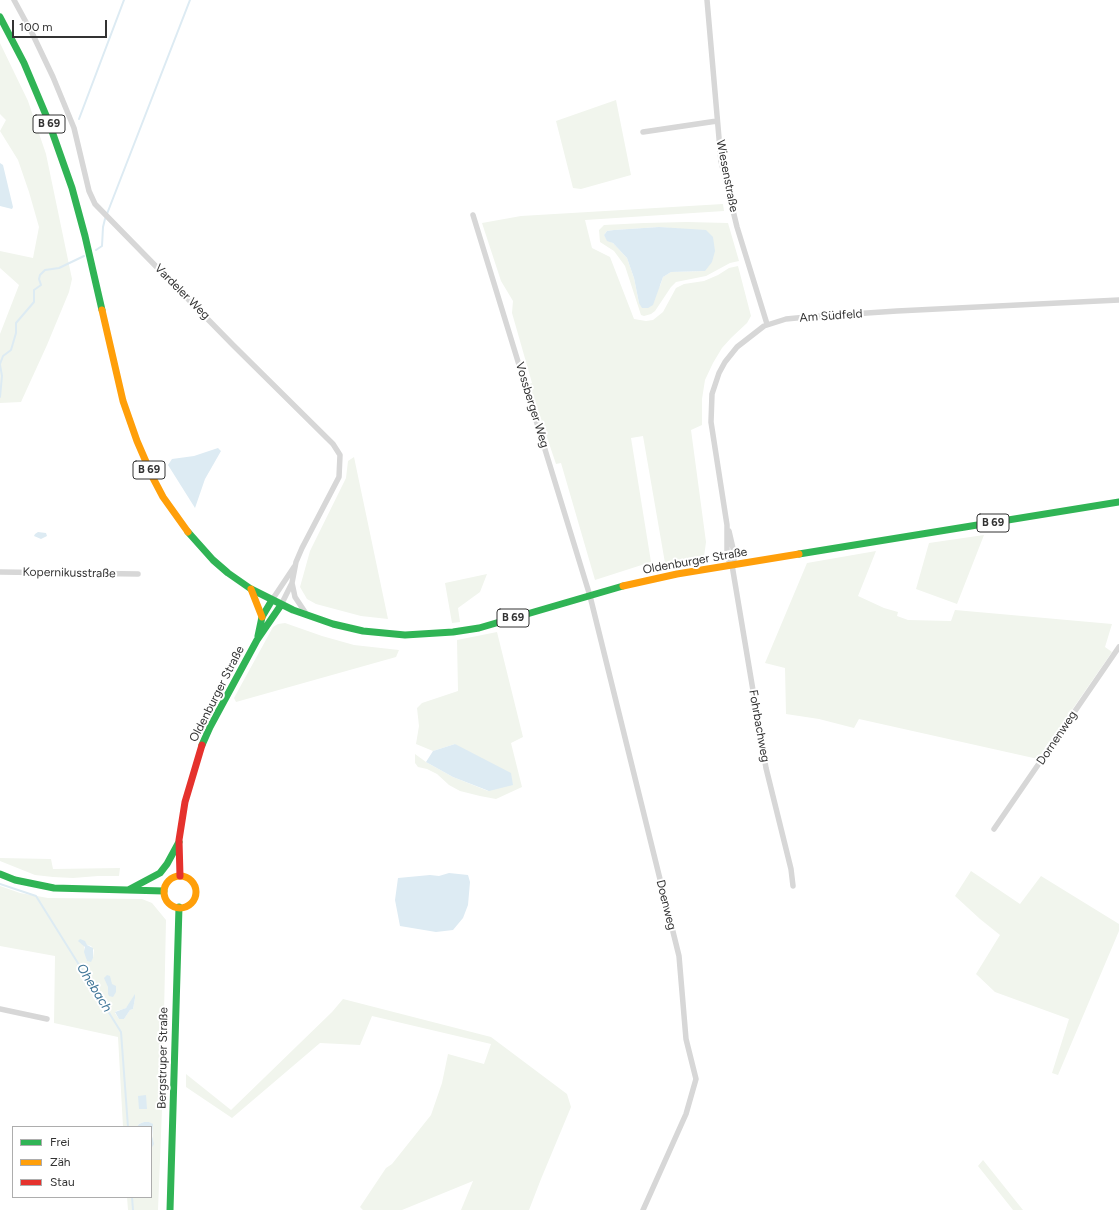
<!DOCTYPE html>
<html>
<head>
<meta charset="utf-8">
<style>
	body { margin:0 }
	#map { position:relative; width:1119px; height:1210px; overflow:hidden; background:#fff; font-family:Figtree,sans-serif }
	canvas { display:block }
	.legend { position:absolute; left:12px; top:1126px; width:140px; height:72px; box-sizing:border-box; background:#fff; border:1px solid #adadad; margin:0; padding:5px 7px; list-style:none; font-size:12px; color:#333 }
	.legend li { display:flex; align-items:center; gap:8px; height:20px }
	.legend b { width:20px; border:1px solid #adadad }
	.scale { position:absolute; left:12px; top:20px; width:95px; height:18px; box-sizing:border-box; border:2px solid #333; border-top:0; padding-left:5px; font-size:12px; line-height:14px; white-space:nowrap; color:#333; -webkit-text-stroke:3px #fff; paint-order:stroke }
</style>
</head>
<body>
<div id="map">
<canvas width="1119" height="1210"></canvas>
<ul class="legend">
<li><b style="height:5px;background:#30b455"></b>Frei</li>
<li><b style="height:5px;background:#ff9f0a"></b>Zäh</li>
<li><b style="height:5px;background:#e5322d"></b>Stau</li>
</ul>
<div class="scale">100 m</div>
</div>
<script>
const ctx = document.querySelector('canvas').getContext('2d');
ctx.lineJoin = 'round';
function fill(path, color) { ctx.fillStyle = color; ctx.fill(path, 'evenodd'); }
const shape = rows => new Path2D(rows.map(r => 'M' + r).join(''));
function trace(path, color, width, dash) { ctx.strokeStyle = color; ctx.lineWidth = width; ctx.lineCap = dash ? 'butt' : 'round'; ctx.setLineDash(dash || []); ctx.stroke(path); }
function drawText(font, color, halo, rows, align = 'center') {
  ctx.font = font + ' Figtree,sans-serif'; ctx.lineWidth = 4; ctx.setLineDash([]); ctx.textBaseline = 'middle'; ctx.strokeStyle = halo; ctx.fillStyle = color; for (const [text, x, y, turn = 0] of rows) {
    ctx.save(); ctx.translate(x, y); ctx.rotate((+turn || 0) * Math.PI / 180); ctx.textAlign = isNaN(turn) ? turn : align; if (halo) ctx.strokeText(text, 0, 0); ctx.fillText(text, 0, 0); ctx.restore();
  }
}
fill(shape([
	[0,43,28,101,46,154,72,279,69,292,47,345,21,402,0,403,0,334,19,285,0,268,0,251,33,258,39,227,29,192,18,160,0,131,6,120,0,114],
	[616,100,631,175,581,189,573,188,556,121],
	[723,204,724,211,585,220,592,248,610,257,634,319,646,321,653,320,663,312,676,288,684,284,704,281,718,275,729,268,738,266,751,316,747,323,731,338,722,348,713,363,705,380,702,399,702,425,691,430,706,542,704,557,665,563,643,436,631,438,651,562,595,580,561,463,556,464,529,384,532,383,512,313,513,301,501,281,482,223,521,216],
	[687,222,728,223,739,261,730,263,706,276,676,282,671,287,655,311,651,314,644,316,641,315,625,266,614,251,600,242,599,230,604,225,644,223],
	[659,227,681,229,705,271,671,272,663,277,660,286,639,303,634,278,627,258,613,243,607,240,604,235,607,231,614,230],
	[354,457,388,619,361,616,316,604,307,599,300,587,310,551,346,478,348,461],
	[984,535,957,604,916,589,929,543],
	[876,551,858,596,884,608,898,612,897,616,908,620,951,621,955,610,1112,624,1105,647,1112,652,1038,759,859,719,854,728,819,719,786,714,785,668,765,663,807,563],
	[487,574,480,592,458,608,460,622,452,623,445,583],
	[285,623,322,636,354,645,399,650,396,657,236,702,234,698,273,627,278,624],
	[497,632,523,737,511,743,522,787,496,799,480,796,460,791,449,785,437,774,427,769,418,767,415,763,415,754,426,762,453,777,488,791,455,744,433,751,416,744,419,726,417,708,422,703,458,691,457,640],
	[0,858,51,859,53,869,120,868,119,876,98,876,73,878,53,877,35,875,0,861],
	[971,871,1020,904,1041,876,1119,924,1119,931,1058,1075,1052,1073,1069,1019,995,992,976,974,1000,935,980,919,955,896],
	[0,886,20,893,48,898,142,899,152,903,166,920,162,1109,158,1210,128,1210,127,1197,151,1197,151,1149,152,1148,153,1128,152,1124,149,1122,144,1122,139,1124,137,1127,123,1127,118,1037,54,1023,55,956,0,946],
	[87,945,91,946,94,950,93,958,87,961,84,946],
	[135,995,135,998,133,1009,130,1010,124,1019,119,1019,115,1013,116,1011,124,1009,129,1006],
	[343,999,491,1037,567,1094,571,1107,541,1179,529,1210,461,1210,473,1181,402,1210,363,1210,360,1207,386,1168,392,1164,431,1115,442,1083,448,1054,484,1064,491,1044,372,1016,360,1045,320,1043,232,1118,186,1087,186,1074,231,1110,332,1012],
	[983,1160,1023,1210,1013,1210,978,1166]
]), '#f1f5ed');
fill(shape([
	[0,163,3,165,13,207,12,209,0,206],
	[659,227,706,230,713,237,715,251,712,262,705,271,671,272,663,277,653,305,648,308,642,308,639,303,634,278,627,258,613,243,607,241,604,235,607,231,614,230],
	[218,448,221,451,205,479,195,508,168,465,172,459,194,456],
	[38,532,46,533,47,536,41,539,34,536,35,534],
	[455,744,511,773,513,785,489,791,453,777,426,762,433,751],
	[449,873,468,875,470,882,468,905,463,918,453,930,436,932,400,926,395,900,398,878,430,875,439,876],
	[80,939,85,941,87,945,93,948,93,958,91,962,87,961,84,952,85,947,78,941],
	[107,975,110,976,112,984,116,986,116,992,113,997,109,996,108,994,108,987,104,978],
	[135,994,135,998,133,1009,130,1010,124,1019,119,1019,115,1012,126,1008],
	[146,1095,147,1109,139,1109,138,1096],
	[144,1122,149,1122,153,1124,152,1136,154,1144,151,1149,151,1127,137,1127,139,1124]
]), '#ddebf3');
trace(shape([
	[79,119,124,0],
	[96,250,102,246,103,227,105,219,190,0],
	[0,364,3,356,11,350,16,333,16,323,34,302,34,290,41,285,39,279,40,275,45,270,59,268,84,256],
	[0,365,2,376,0,397],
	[0,884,36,896,121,1032,128,1127],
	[132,1197,133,1210]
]), '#ddebf3', 2);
trace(shape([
	[14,0,33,35,53,77,74,128,89,191,95,204,233,345,333,444,340,455,339,477,302,548,296,562,292,583,281,605],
	[707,0,721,161,737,227,767,324],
	[643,132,717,121],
	[473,215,590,596,679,956,686,1039,696,1079,686,1114,643,1210],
	[729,531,735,557,732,565],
	[0,572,138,574],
	[292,583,295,597,307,615],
	[272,600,294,567],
	[994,829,1119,647],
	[793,886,791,869,766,768,732,565,727,558,727,525,711,422,712,394,719,373,725,362,737,347,764,326,786,319,807,317,897,311,1119,300],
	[0,1009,47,1019]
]), '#d7d7d7', 5.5);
trace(shape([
	[0,17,24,63,48,120,72,188,85,236,102,310],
	[188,532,213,560,228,573,251,589,293,610,333,624,363,631,405,635,453,632,479,628,623,586],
	[799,554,1119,502],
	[258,636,262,617,272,600],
	[202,745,210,727,257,640,281,605],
	[0,874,15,880,54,888,164,891],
	[130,889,160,873,167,864,179,842],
	[170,1210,179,907]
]), '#30b455', 7);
trace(shape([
	[102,310,123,401,137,441,153,478,163,497,188,532],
	[623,586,677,574,799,554],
	[251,589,262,617],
	'164 892a16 16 0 1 1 32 0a16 16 0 1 1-32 0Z'
]), '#ff9f0a', 7);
trace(shape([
	[180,876,179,840,185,802,202,745]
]), '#e5322d', 7);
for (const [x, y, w] of [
	[49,124,32],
	[149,470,32],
	[993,523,32],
	[513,618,32]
]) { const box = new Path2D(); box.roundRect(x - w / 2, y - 9, w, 18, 3); ctx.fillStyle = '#fff'; ctx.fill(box); trace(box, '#333', 1); }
drawText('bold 11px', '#333', null, [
	["B 69",49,124],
	["B 69",149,470],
	["B 69",993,523],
	["B 69",513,618]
]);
drawText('12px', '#333', '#fff', [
	["Wiesenstraße",727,176,79],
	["Vardeler Weg",182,292,45],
	["Am Südfeld",831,316,-4],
	["Vossberger Weg",532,405,73],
	["Oldenburger Straße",695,561,-10],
	["Kopernikusstraße",69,573,1],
	["Oldenburger Straße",217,694,-63],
	["Fohrbachweg",759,726,80],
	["Dornenweg",1057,738,-56],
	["Doenweg",666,905,76],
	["Bergstruper Straße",163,1058,-89]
]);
drawText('italic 13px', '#3f7597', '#fff', [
	["Ohebach",94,988,58]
]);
</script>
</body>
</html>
